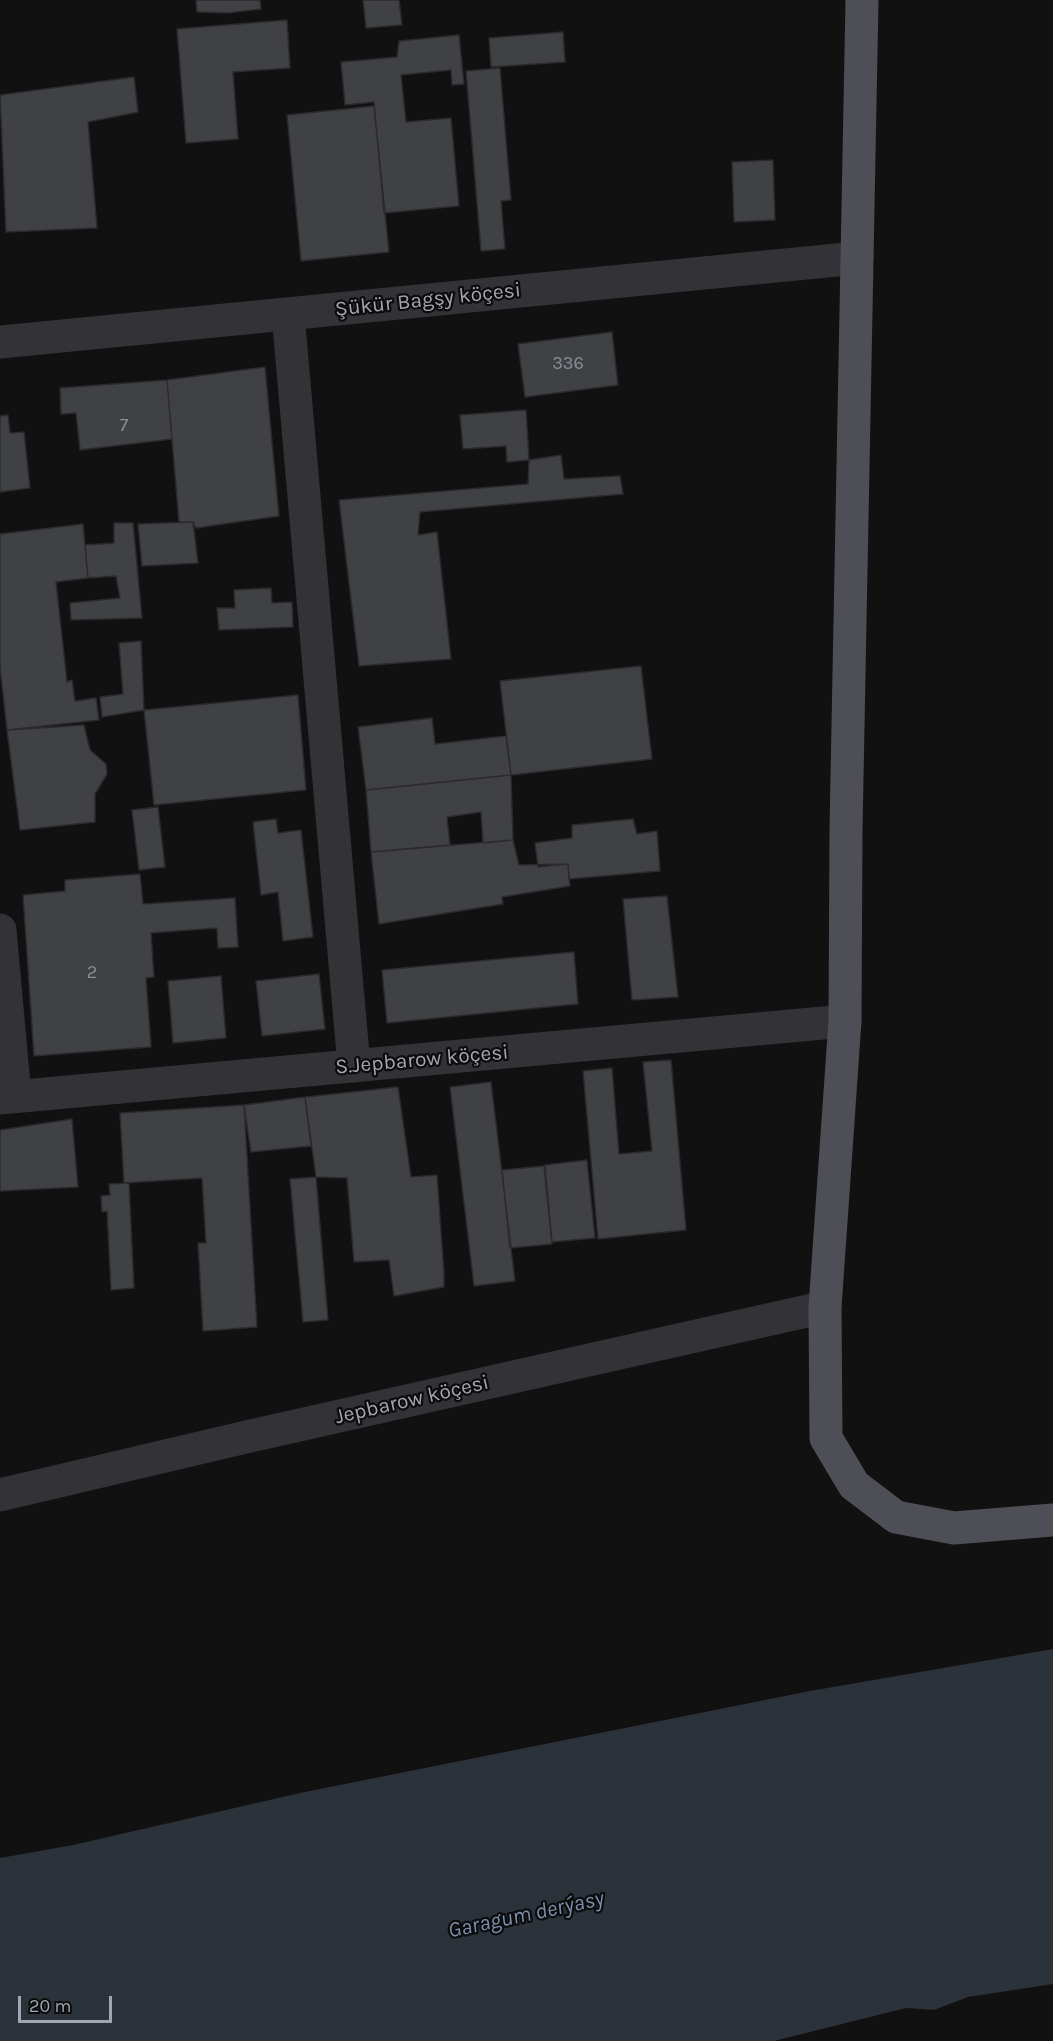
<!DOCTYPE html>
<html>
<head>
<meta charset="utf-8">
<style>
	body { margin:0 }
	#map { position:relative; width:1053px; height:2041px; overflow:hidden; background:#111112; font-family:Karla,sans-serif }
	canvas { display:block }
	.scale { position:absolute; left:18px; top:1996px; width:94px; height:27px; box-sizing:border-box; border:3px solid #a3a6b2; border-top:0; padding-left:8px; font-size:18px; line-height:21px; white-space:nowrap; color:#a3a6b2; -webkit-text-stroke:4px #0c0c0d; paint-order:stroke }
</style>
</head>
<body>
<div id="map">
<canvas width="1053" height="2041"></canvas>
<div class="scale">20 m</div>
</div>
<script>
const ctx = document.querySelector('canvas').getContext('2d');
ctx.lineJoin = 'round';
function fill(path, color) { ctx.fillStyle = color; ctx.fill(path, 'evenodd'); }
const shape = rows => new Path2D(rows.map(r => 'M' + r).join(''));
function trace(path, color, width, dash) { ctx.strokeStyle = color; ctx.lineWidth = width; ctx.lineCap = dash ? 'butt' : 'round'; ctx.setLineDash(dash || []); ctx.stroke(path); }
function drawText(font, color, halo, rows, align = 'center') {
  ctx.font = font + ' Karla,sans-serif'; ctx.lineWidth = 4.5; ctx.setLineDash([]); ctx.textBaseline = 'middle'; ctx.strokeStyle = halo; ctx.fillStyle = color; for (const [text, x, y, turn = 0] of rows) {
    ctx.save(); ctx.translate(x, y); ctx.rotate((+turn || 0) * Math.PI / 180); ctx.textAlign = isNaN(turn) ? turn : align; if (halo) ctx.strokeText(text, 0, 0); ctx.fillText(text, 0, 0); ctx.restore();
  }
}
fill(shape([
	[1053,1649,1053,1984,968,1997,934,2010,906,2008,774,2041,0,2041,0,1858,73,1845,300,1793,810,1691]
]), '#2b323a');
const building = shape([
	[196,0,260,0,261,9,228,13,197,12,196,0],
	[363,0,399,0,402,25,366,28,363,0],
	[287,20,290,68,233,72,238,139,186,143,177,29,287,20],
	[563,32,565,62,491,67,489,38,563,32],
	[459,35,464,84,452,85,451,70,401,75,406,122,451,118,459,206,384,213,374,102,345,105,341,62,397,57,399,41,459,35],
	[500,68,511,200,501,201,505,249,481,251,466,71,500,68],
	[134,77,138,112,88,122,97,228,6,232,0,95,134,77],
	[374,106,389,252,301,261,287,115,374,106],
	[773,160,775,220,734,222,732,162,773,160],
	[612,332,618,385,525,397,518,344,612,332],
	[265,367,279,516,196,528,193,522,179,522,167,380,265,367],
	[167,380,172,439,80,450,76,413,61,414,60,388,167,380],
	[526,410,529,460,507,462,506,446,463,449,460,415,526,410],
	[8,415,10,433,24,432,30,488,0,492,0,416,8,415],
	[561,455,564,479,620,476,623,494,420,512,418,535,437,532,451,659,359,666,339,500,528,484,529,460,561,455],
	[193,522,198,563,142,566,138,524,193,522],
	[114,523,133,523,142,618,71,620,70,603,120,598,116,576,88,578,85,545,114,543,114,523],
	[83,524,88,578,56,582,67,682,72,680,75,701,96,698,99,720,7,730,0,667,0,534,83,524],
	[271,588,272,603,292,602,293,627,219,630,217,608,235,608,234,590,271,588],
	[141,641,144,710,102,717,100,697,123,694,119,643,141,641],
	[641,666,652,759,511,775,500,681,641,666],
	[298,695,306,790,154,805,144,710,298,695],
	[432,718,435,744,506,736,511,775,366,790,358,727,432,718],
	[84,725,90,750,106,764,107,774,95,794,95,822,20,830,7,730,84,725],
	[511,775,513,840,483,843,481,812,447,817,450,845,371,852,366,790,511,775],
	[158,807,165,867,139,870,132,810,158,807],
	[276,819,278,833,301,830,313,937,283,941,278,892,261,895,253,822,276,819],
	[633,819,637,834,657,831,660,871,569,879,568,864,538,867,535,843,572,838,572,825,633,819],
	[513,840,519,865,568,864,570,886,502,897,503,904,379,924,371,852,513,840],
	[140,874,143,904,235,898,238,947,218,948,217,928,151,933,154,977,146,978,151,1047,34,1056,23,895,65,891,65,880,140,874],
	[667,896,678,997,632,1000,623,899,667,896],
	[574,952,578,1004,387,1023,382,970,574,952],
	[319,974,325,1029,262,1036,256,981,319,974],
	[221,976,226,1038,173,1043,168,981,221,976],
	[671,1060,686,1230,598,1239,583,1071,612,1068,619,1154,652,1151,643,1062,671,1060],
	[491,1082,515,1281,474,1286,450,1087,491,1082],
	[398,1087,411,1177,437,1175,444,1274,444,1287,394,1296,389,1260,354,1262,347,1178,316,1177,305,1097,398,1087],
	[305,1097,311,1146,251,1152,244,1105,305,1097],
	[244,1105,257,1327,203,1331,198,1243,206,1243,202,1178,124,1183,120,1113,244,1105],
	[72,1119,78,1187,0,1191,0,1130,72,1119],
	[587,1160,595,1238,552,1242,545,1165,587,1160],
	[544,1166,552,1244,510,1248,502,1170,544,1166],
	[316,1177,328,1320,303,1322,290,1179,316,1177],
	[129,1183,134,1288,111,1290,107,1211,102,1212,101,1196,110,1195,109,1184,129,1183]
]);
fill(building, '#404145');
trace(building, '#2b2b2e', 1.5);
trace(shape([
	[288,314,354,1066],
	[0,342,857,258],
	[0,930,15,1096],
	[0,1098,845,1021],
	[0,1495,246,1437,825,1307]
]), '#323237', 33);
trace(shape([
	[862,0,846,829,845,1021,825,1307,826,1438,854,1485,896,1517,954,1528,1053,1520]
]), '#4e4f56', 33);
drawText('18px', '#8a8d97', null, [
	["336",568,364],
	["7",124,426],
	["2",92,973]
]);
drawText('21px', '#a3a6b2', '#0c0c0d', [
	["Şükür Bagşy köçesi",428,300,-6],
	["S.Jepbarow köçesi",422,1060,-5],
	["Jepbarow köçesi",412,1400,-13]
]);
drawText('italic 22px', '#7b8fad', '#0c0c0d', [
	["Garagum derýasy",526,1915,-12]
]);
</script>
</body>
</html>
